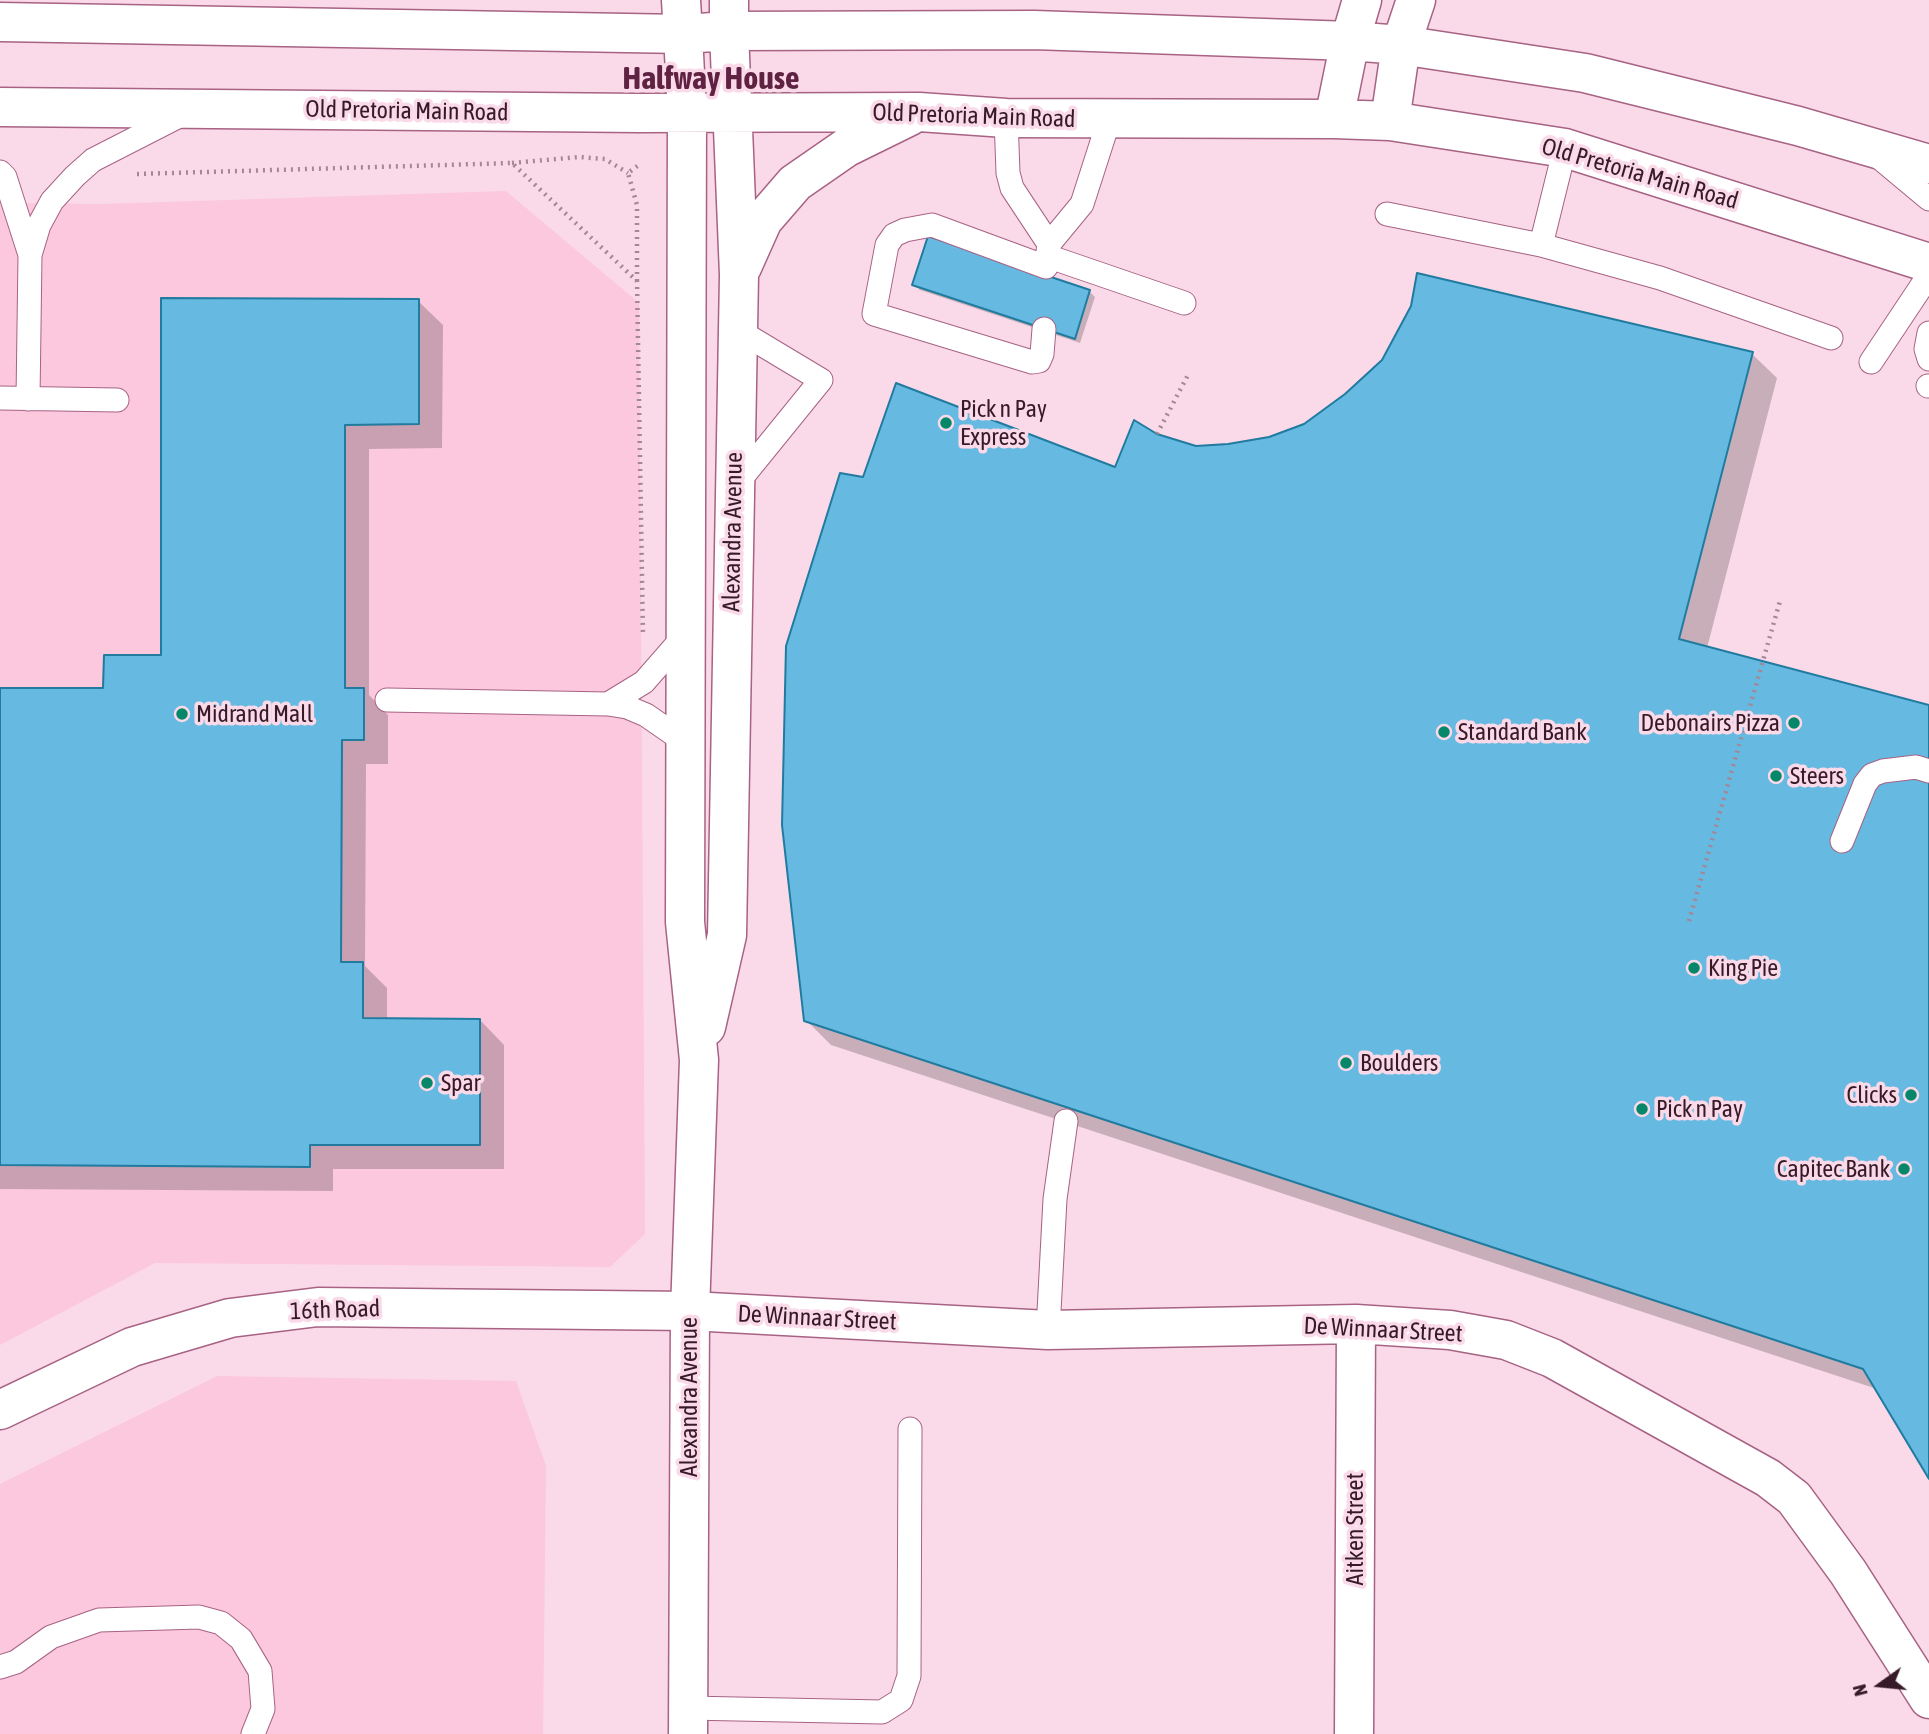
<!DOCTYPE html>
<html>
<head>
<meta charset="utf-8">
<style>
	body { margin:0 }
	#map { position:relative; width:1929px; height:1734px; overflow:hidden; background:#fadae8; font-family:"Asap Condensed",sans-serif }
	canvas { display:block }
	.north { position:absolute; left:1845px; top:1650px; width:70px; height:70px; -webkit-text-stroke:5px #fadae8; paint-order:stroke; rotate:255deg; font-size:19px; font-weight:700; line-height:28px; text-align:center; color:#371a28 }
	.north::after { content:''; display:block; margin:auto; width:24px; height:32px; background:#371a28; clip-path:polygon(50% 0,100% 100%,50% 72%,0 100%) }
</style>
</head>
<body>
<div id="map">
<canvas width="1929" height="1734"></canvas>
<div class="north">N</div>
</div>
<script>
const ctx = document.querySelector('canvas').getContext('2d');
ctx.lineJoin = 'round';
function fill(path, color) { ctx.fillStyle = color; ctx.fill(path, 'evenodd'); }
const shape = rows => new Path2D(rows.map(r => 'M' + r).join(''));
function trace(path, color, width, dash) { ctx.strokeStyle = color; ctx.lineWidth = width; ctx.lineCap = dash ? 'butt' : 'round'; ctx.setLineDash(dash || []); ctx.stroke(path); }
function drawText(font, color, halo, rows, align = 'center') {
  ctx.font = font + ' "Asap Condensed",sans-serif'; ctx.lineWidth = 7; ctx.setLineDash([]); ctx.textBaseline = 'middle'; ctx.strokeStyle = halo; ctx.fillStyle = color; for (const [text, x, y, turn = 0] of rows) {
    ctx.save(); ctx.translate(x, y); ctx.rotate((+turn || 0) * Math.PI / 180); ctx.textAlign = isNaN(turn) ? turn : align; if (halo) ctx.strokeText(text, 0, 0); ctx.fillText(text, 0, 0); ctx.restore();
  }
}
fill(shape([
	[506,191,639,303,645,1234,610,1267,155,1263,0,1345,0,203,102,204],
	[217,1376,516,1381,546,1466,543,1734,0,1734,0,1484]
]), '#fbc8de');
fill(shape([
	[914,284,1089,291,1095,297,1080,343,920,290],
	[418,301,443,325,442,448,369,449,369,695,388,715,388,764,366,764,365,966,387,988,387,1020,480,1020,504,1045,504,1169,333,1169,333,1191,0,1189,0,689,105,690,163,657],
	[1752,354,1777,378,1707,648,1929,707,1929,1476,1877,1389,831,1045,806,1020,864,479,1116,470,1156,435,1195,447,1228,445]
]), '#0003');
const building = shape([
	[928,236,1090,290,1075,339,912,285,928,236],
	[1417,273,1753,352,1679,639,1929,705,1929,1479,1863,1369,804,1021,782,825,786,646,840,473,863,477,896,383,1115,467,1134,420,1157,434,1196,446,1228,444,1269,437,1304,424,1345,394,1382,360,1411,306,1417,273],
	[161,298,419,299,419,424,345,425,345,688,364,688,364,740,342,740,341,962,363,962,363,1018,480,1019,480,1145,310,1145,310,1167,0,1165,0,688,103,688,104,655,161,655,161,298]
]);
fill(building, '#66b9e0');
trace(building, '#207b9f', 2);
const service = shape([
	[1006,118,1008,173,1012,188,1049,244],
	[1875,154,1929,199],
	[0,172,5,177,30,255,28,399],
	[1387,214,1541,245,1660,278,1831,338],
	[1541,245,1565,148],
	[30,255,39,225,52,201,75,176,93,160,183,114],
	[1047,256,1184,303],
	[1044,329,1042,354,1039,361,1032,362,874,314,887,245,894,235,905,230,932,225,1046,267,1049,244,1082,204,1109,120],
	[1929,333,1926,349,1929,359],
	[1871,362,1929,275],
	[1928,386,1929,386],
	[0,398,117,400],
	[735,486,821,380,736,329],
	[387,700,608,704,627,707,646,715,685,742],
	[608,704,644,682,685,635],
	[1842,841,1865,784,1872,775,1883,771,1916,767,1929,771],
	[1048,1330,1055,1199,1066,1121],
	[0,1667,16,1662,51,1637,99,1620,199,1617,221,1623,241,1639,260,1671,263,1709,253,1734],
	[688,1708,882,1712,901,1700,909,1676,910,1429]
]);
const minor = shape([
	[681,0,683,34],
	[729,31,729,0],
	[0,1410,132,1347,230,1318,318,1307,690,1311,1048,1330,1356,1324,1450,1330,1506,1340,1552,1358,1768,1478,1794,1498,1848,1572,1929,1699],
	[1354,1734,1356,1324]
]);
const secondary = shape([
	[0,22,683,34,729,31,1034,30,1350,41,1401,45,1585,73,1798,126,1929,164],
	[683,34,687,113,685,922,699,1060,690,1311,688,1734],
	[0,107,640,113,919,112,1006,118,1334,119,1390,121,1565,148,1929,263],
	[1334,119,1350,41,1362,0],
	[1390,121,1401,45,1416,0],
	[742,267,763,220,795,183,847,147,910,116],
	[706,1027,727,935,739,275,729,31]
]);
trace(service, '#a76284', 25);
trace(minor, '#a76284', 41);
trace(secondary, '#a76284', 41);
trace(shape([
	[512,163,579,157,605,159,628,173],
	[137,174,512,163,637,281,643,635],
	[637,281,637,205,628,173,640,164],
	[1157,434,1189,373],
	[1689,921,1780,601]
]), '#a48694', 4.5, [2, 5]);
trace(service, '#fff', 23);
trace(minor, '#fff', 38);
trace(secondary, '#fff', 38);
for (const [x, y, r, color] of [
	[946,423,7,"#078769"],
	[182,714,7,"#078769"],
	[1794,723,7,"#078769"],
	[1444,732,7,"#078769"],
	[1776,776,7,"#078769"],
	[1694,968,7,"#078769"],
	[1346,1063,7,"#078769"],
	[427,1083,7,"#078769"],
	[1911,1095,7,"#078769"],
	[1642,1109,7,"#078769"],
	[1904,1169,7,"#078769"]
]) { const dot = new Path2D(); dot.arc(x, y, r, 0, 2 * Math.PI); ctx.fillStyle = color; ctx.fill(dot); trace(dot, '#fadae8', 2.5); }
drawText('24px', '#371a28', '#fadae8', [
	["Old Pretoria Main Road",407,111,1],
	["Old Pretoria Main Road",974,116,2],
	["Old Pretoria Main Road",1640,174,16],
	["Alexandra Avenue",733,532,-89],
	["16th Road",335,1310,-2],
	["De Winnaar Street",817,1318,3],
	["De Winnaar Street",1383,1330,3],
	["Alexandra Avenue",689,1397,-90],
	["Aitken Street",1355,1529,-90]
]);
drawText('24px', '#371a28', '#fadae8', [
	["Pick n Pay",960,409],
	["Express",960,437],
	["Midrand Mall",196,714],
	["Debonairs Pizza",1780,723,"right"],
	["Standard Bank",1458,732],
	["Steers",1790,776],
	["King Pie",1708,968],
	["Boulders",1360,1063],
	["Spar",441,1083],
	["Clicks",1897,1095,"right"],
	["Pick n Pay",1656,1109],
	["Capitec Bank",1890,1169,"right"]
], 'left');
drawText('bold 32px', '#602243', '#fadae8', [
	["Halfway House",711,79]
]);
</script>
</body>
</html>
